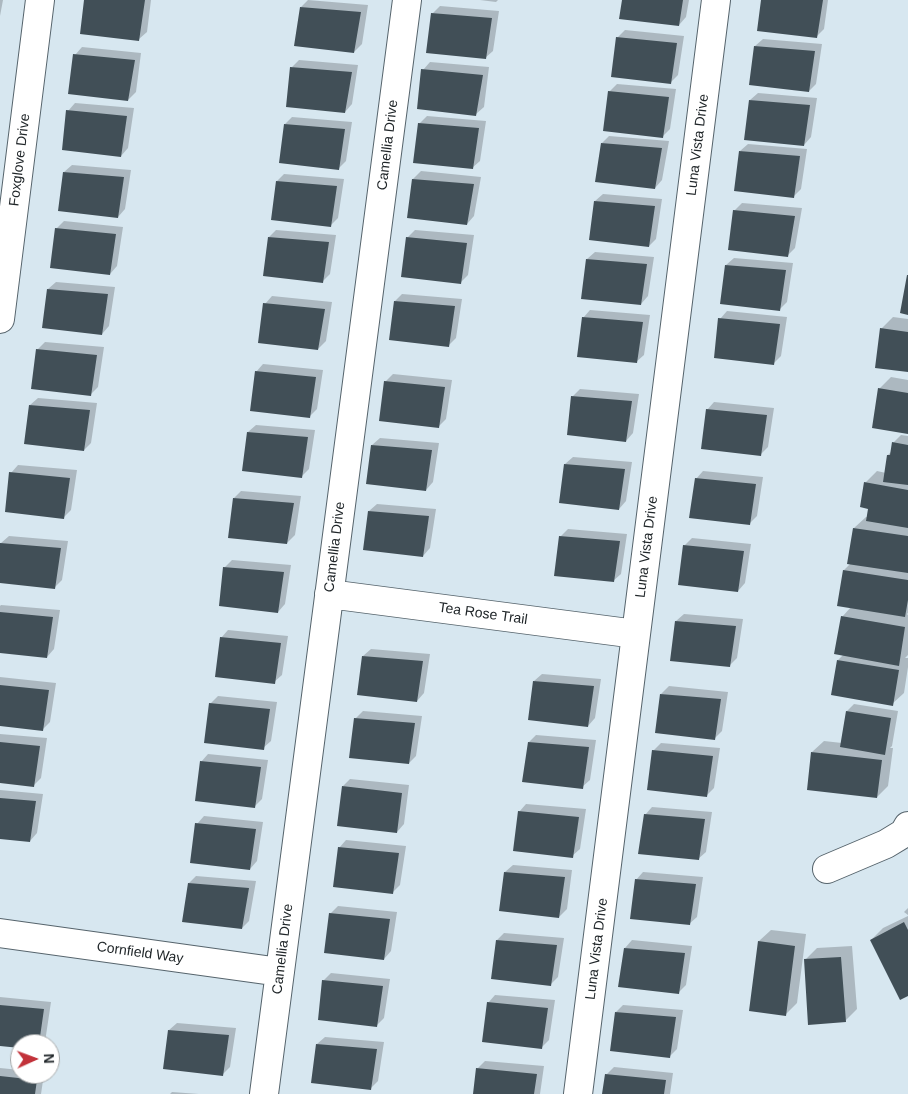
<!DOCTYPE html>
<html>
<head>
<meta charset="utf-8">
<style>
	body { margin:0 }
	#map { position:relative; width:908px; height:1094px; overflow:hidden; background:#d7e7f0; font-family:Helvetica,sans-serif }
	canvas { display:block }
	.north { position:absolute; left:10px; top:1034px; width:50px; height:50px; box-sizing:border-box; background:#fff; border:1px solid #a6a9aa; border-radius:50%; rotate:88deg; font-size:14px; font-weight:700; line-height:20px; text-align:center; color:#21272a }
	.north::after { content:''; display:block; margin:auto; width:18px; height:22px; background:#c2323a; clip-path:polygon(50% 0,100% 100%,50% 72%,0 100%) }
</style>
</head>
<body>
<div id="map">
<canvas width="908" height="1094"></canvas>
<div class="north">N</div>
</div>
<script>
const ctx = document.querySelector('canvas').getContext('2d');
ctx.lineJoin = 'round';
function fill(path, color) { ctx.fillStyle = color; ctx.fill(path, 'evenodd'); }
const shape = rows => new Path2D(rows.map(r => 'M' + r).join(''));
function trace(path, color, width, dash) { ctx.strokeStyle = color; ctx.lineWidth = width; ctx.lineCap = dash ? 'butt' : 'round'; ctx.setLineDash(dash || []); ctx.stroke(path); }
function drawText(font, color, halo, rows, align = 'center') {
  ctx.font = font + ' Helvetica,sans-serif'; ctx.lineWidth = 5; ctx.setLineDash([]); ctx.textBaseline = 'middle'; ctx.strokeStyle = halo; ctx.fillStyle = color; for (const [text, x, y, turn = 0] of rows) {
    ctx.save(); ctx.translate(x, y); ctx.rotate((+turn || 0) * Math.PI / 180); ctx.textAlign = isNaN(turn) ? turn : align; if (halo) ctx.strokeText(text, 0, 0); ctx.fillText(text, 0, 0); ctx.restore();
  }
}
fill(shape([
	[0,0,3,0,0,16],
	[85,0,151,0,147,32,139,39],
	[308,0,368,5,362,44,354,52,301,7],
	[480,0,498,0,496,2],
	[623,0,689,0,686,17,679,25],
	[762,0,828,0,824,29,816,37],
	[440,6,499,11,493,51,485,58,432,14],
	[625,30,684,36,678,75,671,82,617,38],
	[763,39,822,44,816,84,809,91,755,46],
	[82,47,141,53,136,92,128,100,75,55],
	[299,60,358,65,352,104,345,112,292,67],
	[430,62,489,67,484,107,476,114,423,70],
	[617,84,676,89,670,129,663,136,609,92],
	[758,93,817,98,811,137,804,145,750,100],
	[75,103,134,108,128,148,121,156,68,111],
	[427,116,486,121,480,161,472,168,419,124],
	[292,117,352,122,346,161,338,169,285,124],
	[609,136,669,141,662,180,655,188,602,143],
	[748,144,807,149,801,189,794,196,740,151],
	[72,165,131,170,125,209,118,217,64,172],
	[421,171,481,177,474,216,467,224,409,217,413,179],
	[284,174,344,179,338,218,330,226,277,181],
	[603,194,662,199,656,239,649,246,595,201],
	[742,203,802,208,795,248,788,255,734,211],
	[64,221,123,227,117,266,110,274,56,229],
	[276,230,336,235,330,274,322,282,269,237],
	[415,230,474,235,468,275,461,282,407,238],
	[595,252,654,257,648,296,641,304,587,259],
	[734,258,793,263,787,302,779,310,726,265],
	[56,282,115,287,109,326,102,334,48,289],
	[402,294,462,299,456,338,448,346,395,301],
	[272,296,332,302,326,341,318,349,265,304],
	[590,310,650,315,644,355,636,362,583,318],
	[727,311,787,317,781,356,773,364,720,319],
	[893,317,908,319,908,371,881,329],
	[45,342,104,347,98,387,91,394,37,350],
	[263,364,323,370,317,409,309,417,256,372],
	[393,374,452,380,446,419,439,426,385,382],
	[891,377,908,380,908,433,879,389],
	[580,389,639,394,633,433,626,441,568,434,573,396],
	[38,398,97,403,91,443,84,450,30,405],
	[714,402,774,408,768,447,760,455,707,410],
	[256,425,315,430,309,469,301,477,248,432],
	[901,435,908,436,908,613,907,614,908,615,908,655,905,658,908,658,908,667,904,693,892,704,838,660,843,655,842,617,851,607,844,570,851,563,854,528,866,517,868,517,869,508,865,483,877,471,886,473,888,455,892,451,893,443],
	[380,438,439,443,433,482,426,490,372,445],
	[573,457,632,462,626,501,619,509,565,464],
	[18,465,77,470,71,510,64,517,11,473],
	[703,471,763,477,757,516,749,524,696,479],
	[241,491,301,496,295,535,287,543,234,498],
	[377,504,436,509,430,548,423,556,369,511],
	[568,529,627,534,621,574,613,581,560,537],
	[9,536,68,541,62,580,54,588,0,582,1,543],
	[692,538,751,544,745,583,738,591,684,546],
	[232,560,291,565,285,604,278,612,220,605,225,567],
	[1,605,60,610,54,649,47,657,0,652,0,606],
	[684,614,743,619,737,658,729,666,676,621],
	[228,630,288,636,282,675,274,682,221,638],
	[371,649,430,654,424,693,417,701,363,656],
	[542,674,601,679,595,718,588,726,534,681],
	[0,677,56,683,50,722,43,729,0,724],
	[669,686,728,692,722,731,714,739,661,694],
	[218,696,277,702,271,741,263,748,210,704],
	[854,704,898,711,892,746,890,748,893,748,888,786,877,797,812,752,824,741,842,743,847,711],
	[363,711,422,716,416,756,409,763,355,719],
	[0,734,47,738,41,778,34,785,0,781],
	[536,735,596,740,590,780,582,787,529,742],
	[661,743,720,748,714,788,707,795,653,751],
	[208,754,268,760,262,799,254,807,201,762],
	[350,779,409,785,404,824,397,832,343,786],
	[0,790,43,794,37,833,30,841,0,838],
	[526,804,586,809,580,849,572,856,519,812],
	[652,807,712,812,706,852,698,859,645,815],
	[204,816,263,822,257,861,250,869,197,824],
	[346,840,406,846,400,885,392,893,339,848],
	[513,865,572,870,567,909,559,917,505,872],
	[643,872,703,877,697,917,689,924,636,880],
	[196,876,256,881,249,921,242,928,189,883],
	[338,906,397,912,391,951,384,959,330,914],
	[908,908,908,915,904,912],
	[908,916,908,995,871,940,883,928],
	[771,930,806,934,797,1003,785,1015,759,941],
	[504,933,564,938,558,977,550,985,497,940],
	[632,940,692,946,686,985,678,993,625,948],
	[852,946,857,1009,845,1021,805,960,817,948],
	[331,973,390,979,384,1018,377,1025,323,981],
	[495,995,555,1000,549,1040,541,1048,488,1003],
	[0,997,51,1002,45,1042,43,1044,20,1044,20,1047,0,1045],
	[623,1005,683,1010,677,1049,669,1057,616,1012],
	[177,1023,236,1028,230,1067,222,1075,169,1030],
	[325,1037,384,1042,378,1081,370,1089,317,1044],
	[485,1061,544,1066,540,1094,474,1094,477,1069],
	[614,1067,673,1073,670,1094,604,1094,606,1075],
	[0,1068,20,1070,20,1074,44,1074,41,1094,0,1094],
	[172,1092,199,1094,170,1094]
]), '#0003');
fill(shape([
	[84,0,145,0,139,41,80,34],
	[622,0,683,0,679,26,619,19],
	[761,0,823,0,817,38,757,31],
	[300,7,361,12,354,53,294,46],
	[431,13,492,18,486,59,426,53],
	[616,37,677,43,671,84,611,77],
	[754,46,815,51,809,92,749,85],
	[73,54,135,60,128,101,68,94],
	[290,67,352,72,345,113,286,107],
	[421,69,483,75,476,116,417,109],
	[608,91,669,97,663,138,603,131],
	[749,100,810,105,804,146,744,140],
	[66,110,127,116,121,157,62,150],
	[418,123,479,128,473,169,413,163],
	[284,124,345,129,339,170,279,163],
	[601,143,662,148,655,189,595,182],
	[739,151,800,156,794,198,734,191],
	[63,172,124,177,118,218,58,211],
	[412,179,474,184,467,225,407,218],
	[276,181,337,186,331,227,271,220],
	[594,201,655,206,649,247,589,240],
	[733,210,795,216,788,257,728,250],
	[55,228,116,234,110,275,50,268],
	[268,237,329,242,323,283,263,276],
	[406,237,467,243,461,284,401,277],
	[586,259,647,264,641,305,581,299],
	[725,265,786,270,780,311,720,304],
	[907,275,908,275,908,315,900,313],
	[47,289,108,294,102,335,42,328],
	[394,301,455,306,449,347,389,340],
	[263,303,325,309,318,350,258,343],
	[582,317,643,322,637,363,577,357],
	[718,318,780,324,774,365,714,358],
	[880,328,908,332,908,372,875,368],
	[36,349,97,355,91,396,31,389],
	[255,371,316,377,310,418,250,411],
	[384,381,445,387,439,428,379,421],
	[878,388,908,393,908,434,872,428],
	[571,396,632,401,626,442,567,435],
	[29,405,90,410,84,451,24,444],
	[706,409,767,415,761,456,701,449],
	[247,432,308,437,302,478,242,471],
	[892,442,908,445,908,485,883,482,887,455,890,455],
	[371,445,432,450,426,491,366,484],
	[564,464,625,469,619,510,559,503],
	[9,472,70,478,64,519,5,512],
	[695,478,756,484,750,525,689,518],
	[864,482,908,490,908,528,866,521,868,509,860,507],
	[233,498,294,503,287,544,228,538],
	[368,511,429,516,423,557,363,550],
	[853,528,908,536,908,573,847,564],
	[559,536,620,541,614,582,554,576],
	[0,543,61,548,55,589,0,583],
	[683,545,744,551,738,592,678,585],
	[223,567,284,572,278,613,219,606],
	[843,570,908,580,908,600,905,617,837,606],
	[0,612,53,617,47,658,0,653],
	[841,616,905,627,899,666,834,654],
	[675,621,736,626,730,667,670,661],
	[220,637,281,643,275,684,215,677],
	[362,656,423,661,417,702,357,695],
	[837,660,899,670,893,706,831,695],
	[533,681,594,686,588,727,528,720],
	[0,685,49,690,43,731,0,726],
	[660,694,721,699,715,740,655,733],
	[209,703,270,709,264,750,204,743],
	[846,711,891,718,885,755,840,747],
	[354,718,415,723,409,764,349,758],
	[0,742,40,746,34,787,0,783],
	[528,742,589,747,583,789,522,782],
	[652,750,713,756,707,797,647,790],
	[811,752,882,760,877,798,807,790],
	[200,761,261,767,255,808,195,801],
	[342,786,402,793,397,833,337,826],
	[0,798,36,801,30,842,0,839],
	[518,811,579,817,573,858,513,851],
	[644,814,705,819,699,860,638,854],
	[195,823,256,829,250,870,190,863],
	[338,847,399,853,393,894,333,887],
	[504,872,565,877,559,918,499,911],
	[635,879,696,884,690,925,630,919],
	[188,883,249,888,242,929,182,922],
	[329,913,390,919,384,960,324,953],
	[904,922,908,930,908,996,900,1000,870,940],
	[496,940,557,945,551,986,491,979],
	[758,941,795,946,786,1016,749,1011],
	[624,948,685,953,679,994,618,987],
	[841,957,846,1022,808,1025,804,959],
	[322,980,383,986,377,1027,318,1020],
	[487,1002,548,1008,542,1049,482,1042],
	[0,1005,44,1009,39,1044,20,1044,20,1048,0,1046],
	[615,1012,676,1017,670,1058,610,1051],
	[168,1030,229,1035,223,1076,163,1069],
	[316,1044,377,1049,371,1090,311,1083],
	[476,1068,537,1074,534,1094,473,1094],
	[605,1074,666,1080,664,1094,602,1094],
	[0,1076,37,1080,35,1094,0,1094]
]), '#414f57');
const minor = shape([
	[0,319,40,0],
	[329,594,636,634],
	[827,869,886,844,904,833,908,826],
	[0,933,280,972],
	[264,1094,407,0],
	[578,1094,716,0]
]);
trace(minor, '#56646c', 30);
trace(minor, '#fff', 28);
drawText('14px', '#21272a', '#fff', [
	["Camellia Drive",388,145,-83],
	["Luna Vista Drive",698,145,-83],
	["Foxglove Drive",20,160,-83],
	["Camellia Drive",335,547,-83],
	["Luna Vista Drive",647,547,-83],
	["Tea Rose Trail",483,614,8],
	["Camellia Drive",283,949,-83],
	["Luna Vista Drive",597,949,-83],
	["Cornfield Way",140,953,8]
]);
</script>
</body>
</html>
